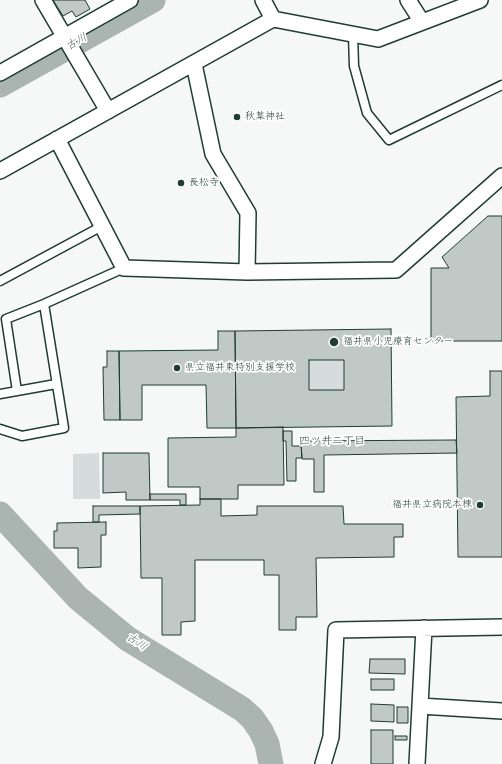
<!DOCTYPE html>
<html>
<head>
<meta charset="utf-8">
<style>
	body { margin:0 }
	canvas { display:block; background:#f6f7f7 }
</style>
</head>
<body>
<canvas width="502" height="764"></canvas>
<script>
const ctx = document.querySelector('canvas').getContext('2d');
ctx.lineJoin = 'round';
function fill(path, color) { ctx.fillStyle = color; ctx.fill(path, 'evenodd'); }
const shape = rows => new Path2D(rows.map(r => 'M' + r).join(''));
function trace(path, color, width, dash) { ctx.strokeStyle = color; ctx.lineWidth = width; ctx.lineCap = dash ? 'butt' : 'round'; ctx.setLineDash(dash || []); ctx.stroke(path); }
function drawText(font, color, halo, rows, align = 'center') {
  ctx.font = font + ' Kalam,"Klee One",sans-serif'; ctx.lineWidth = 3.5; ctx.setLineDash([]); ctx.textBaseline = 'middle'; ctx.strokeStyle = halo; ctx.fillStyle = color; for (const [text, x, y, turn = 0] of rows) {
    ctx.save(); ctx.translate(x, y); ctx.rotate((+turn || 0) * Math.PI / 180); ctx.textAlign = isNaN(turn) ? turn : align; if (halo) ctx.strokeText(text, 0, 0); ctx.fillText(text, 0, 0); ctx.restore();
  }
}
fill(shape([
	[309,360,344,360,344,390,309,390],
	[99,453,100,499,73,499,73,454]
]), '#d6dcdb');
trace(shape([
	[0,85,153,0],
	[0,514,78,598,128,639,242,709,252,718,261,731,267,744,271,764]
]), '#aab5b1', 25);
const building = shape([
	[53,0,85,0,90,9,76,17,72,11,63,16,53,0],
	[488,216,502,216,502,341,431,341,431,268,449,268,442,257,488,216],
	[391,329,392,426,236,428,235,331,391,329],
	[309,360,344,360,344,390,309,390,309,360],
	[218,331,235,331,236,428,207,428,206,385,142,385,142,420,120,420,119,351,218,350,218,331],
	[107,351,119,351,120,420,104,420,103,367,107,367,107,351],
	[490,371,502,371,502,557,458,557,456,397,490,396,490,371],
	[283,427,284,485,238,485,238,499,200,499,200,487,168,487,168,438,236,437,236,428,283,427],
	[283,431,292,431,292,446,301,446,302,458,296,458,296,481,287,481,286,441,283,441,283,431],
	[456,440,457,453,324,455,324,492,314,492,314,459,302,459,301,441,456,440],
	[103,453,149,453,150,500,126,500,126,492,103,493,103,453],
	[150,494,186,494,186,505,180,505,180,500,150,500,150,494],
	[200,499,221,499,221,516,257,515,257,506,343,506,344,524,403,524,403,537,394,537,394,557,316,558,317,617,296,617,296,630,279,630,279,575,264,575,264,560,195,560,195,621,181,622,181,635,162,635,162,578,141,578,140,506,200,505,200,499],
	[93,506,140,506,140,514,99,515,99,522,93,522,93,506],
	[106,522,106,535,101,535,101,567,78,568,78,548,54,548,54,531,57,531,57,523,106,522],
	[370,659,405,659,405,674,369,673,370,659],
	[371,679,394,679,394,690,371,690,371,679],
	[371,704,394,705,394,722,371,721,371,704],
	[397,707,408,707,408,723,397,723,397,707],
	[371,730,393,730,393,764,371,764,371,730],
	[395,736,407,736,407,740,395,740,395,736]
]);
fill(building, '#c0c9c6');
trace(building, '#1f3d34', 1);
const service = shape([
	[353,35,354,66,367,113,389,140,502,85],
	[0,281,104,225],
	[17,391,6,319,44,304,124,268],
	[0,394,56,384],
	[0,429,22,436,64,428,44,304]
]);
const minor = shape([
	[43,0,108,111],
	[263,0,273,19],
	[408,0,422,22],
	[194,64,213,154,248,213,247,272],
	[0,73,130,0],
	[57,139,124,268,247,272,396,270,502,176],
	[0,171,273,19,378,39,480,0],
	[420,706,502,711],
	[323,764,331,737,336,630,502,627],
	[417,764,424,628]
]);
trace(service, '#1f3d34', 11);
trace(minor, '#1f3d34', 18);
trace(service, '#fff', 8);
trace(minor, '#fff', 15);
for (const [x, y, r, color] of [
	[237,117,4,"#1f3d34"],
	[181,183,4,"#1f3d34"],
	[334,342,5,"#1f3d34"],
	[177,368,4,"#1f3d34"],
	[480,505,4,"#1f3d34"]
]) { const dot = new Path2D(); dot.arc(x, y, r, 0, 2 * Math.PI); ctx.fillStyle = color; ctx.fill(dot); trace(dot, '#fff', 1.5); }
drawText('10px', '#1f3d34', '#fff', [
	["秋葉神社",245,117],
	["長松寺",189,183],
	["福井県小児療育センター",343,342],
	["県立福井東特別支援学校",185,368],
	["福井県立病院本棟",472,505,"right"]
], 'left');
drawText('italic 11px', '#49615a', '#fff', [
	["古川",77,43,-29],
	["古川",136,643,34]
]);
drawText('11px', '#1f3d34', '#fff', [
	["四ツ井二丁目",332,442]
]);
</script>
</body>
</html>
